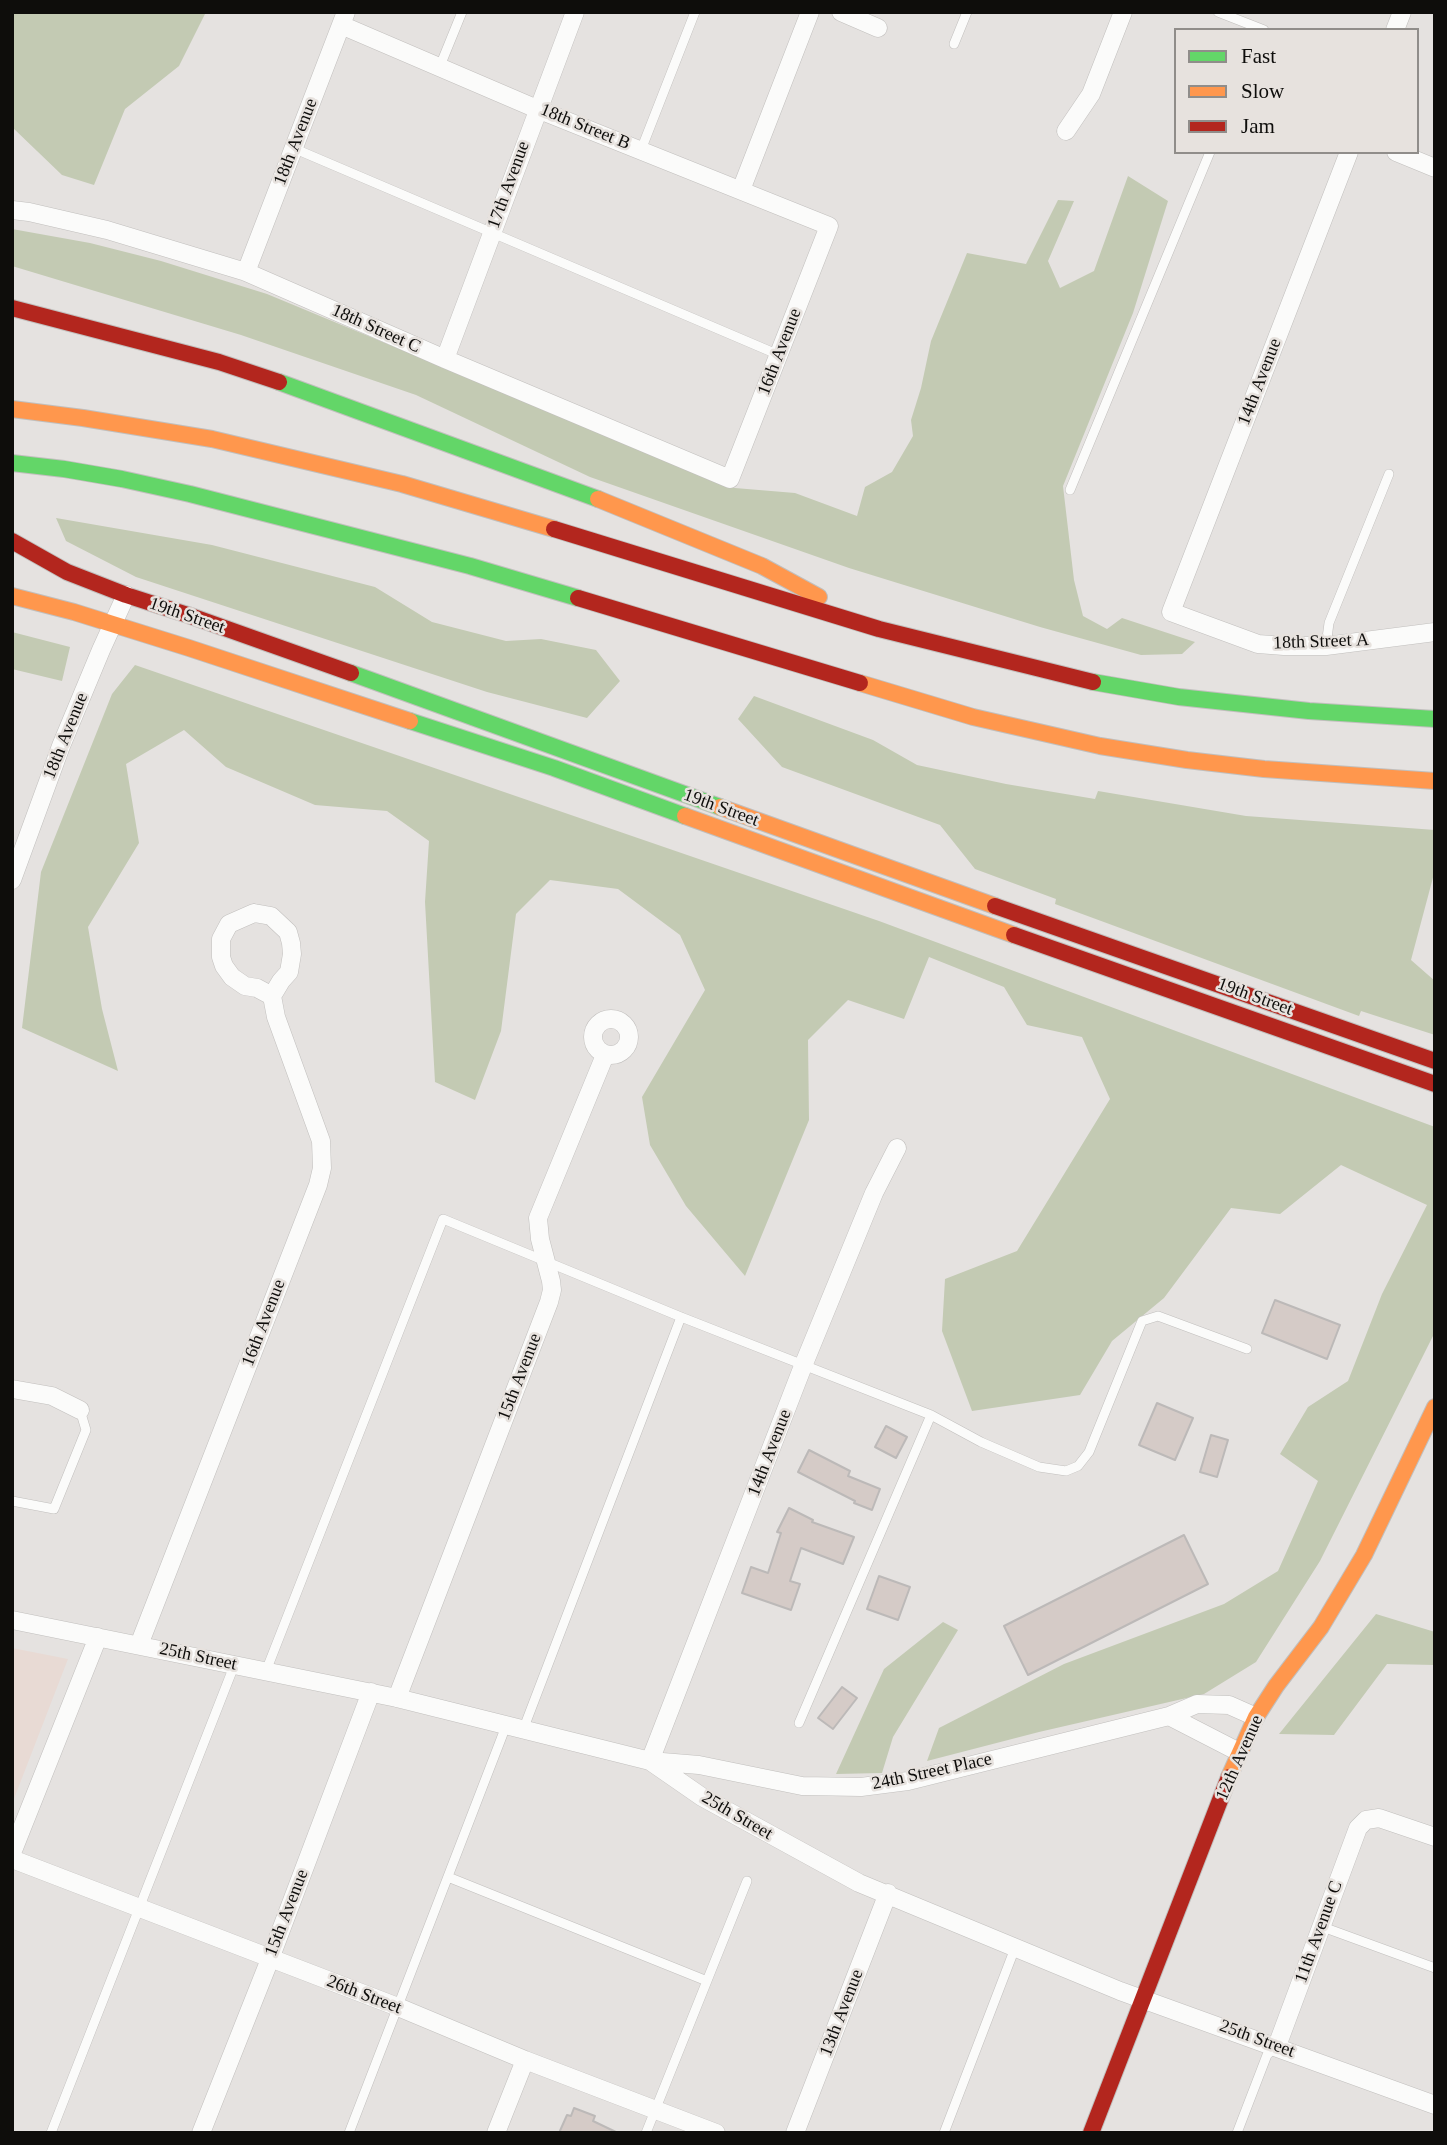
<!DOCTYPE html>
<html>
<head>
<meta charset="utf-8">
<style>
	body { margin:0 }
	#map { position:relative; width:1447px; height:2145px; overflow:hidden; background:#e5e2e0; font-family:"Times New Roman",serif }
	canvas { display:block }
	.frame { position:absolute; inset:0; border:14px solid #0e0d0b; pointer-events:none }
	.legend { position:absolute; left:1174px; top:28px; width:245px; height:126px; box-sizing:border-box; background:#e7e2de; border:2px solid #908d8a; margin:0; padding:9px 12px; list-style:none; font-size:21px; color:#0e0d0b }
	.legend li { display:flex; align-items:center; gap:14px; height:35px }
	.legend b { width:35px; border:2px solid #908d8a }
</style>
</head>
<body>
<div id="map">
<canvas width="1447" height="2145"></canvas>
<div class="frame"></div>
<ul class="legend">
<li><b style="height:9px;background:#63d668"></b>Fast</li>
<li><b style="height:9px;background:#ff974d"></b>Slow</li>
<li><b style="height:9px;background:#b3261e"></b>Jam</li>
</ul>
</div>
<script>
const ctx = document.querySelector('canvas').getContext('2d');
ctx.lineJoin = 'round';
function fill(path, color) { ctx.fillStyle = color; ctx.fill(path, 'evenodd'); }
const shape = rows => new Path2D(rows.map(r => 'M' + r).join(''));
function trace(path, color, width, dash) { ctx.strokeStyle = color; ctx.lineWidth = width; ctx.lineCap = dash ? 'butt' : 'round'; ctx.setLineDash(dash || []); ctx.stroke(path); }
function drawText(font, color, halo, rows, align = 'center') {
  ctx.font = font + ' "Times New Roman",serif'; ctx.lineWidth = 5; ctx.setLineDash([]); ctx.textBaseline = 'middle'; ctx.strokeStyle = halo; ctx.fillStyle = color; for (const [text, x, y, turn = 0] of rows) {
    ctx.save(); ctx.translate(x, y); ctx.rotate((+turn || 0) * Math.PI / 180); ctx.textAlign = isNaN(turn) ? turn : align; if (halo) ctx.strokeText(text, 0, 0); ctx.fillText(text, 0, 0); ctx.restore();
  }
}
fill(shape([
	[12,1648,68,1659,12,1804]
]), '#e8dad4');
fill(shape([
	[12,12,206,12,179,66,125,109,94,185,62,175,12,127],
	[1128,176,1168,201,1133,313,1063,486,1074,580,1083,616,1107,629,1122,618,1195,642,1182,654,1141,655,1040,627,849,568,590,477,416,395,241,335,12,266,12,229,90,243,161,261,267,294,735,488,795,493,857,516,865,487,892,472,913,436,911,420,921,388,931,341,967,253,1026,264,1058,200,1074,201,1048,261,1060,288,1094,271],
	[56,518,212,545,375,587,432,622,506,641,541,639,596,650,620,681,587,718,487,692,136,577,66,541],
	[12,632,70,647,62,681,12,669],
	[135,665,879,921,1435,1127,1435,1332,1320,1561,1256,1662,1204,1694,1039,1732,927,1761,939,1728,1064,1664,1224,1604,1278,1571,1318,1481,1280,1454,1308,1407,1348,1381,1382,1294,1427,1205,1341,1165,1280,1214,1231,1208,1164,1298,1112,1341,1080,1395,972,1411,942,1331,945,1279,1017,1251,1110,1099,1082,1037,1027,1025,1004,987,929,957,904,1019,848,1000,808,1040,809,1120,745,1276,686,1206,650,1145,642,1097,705,990,680,935,618,889,550,880,516,914,501,1031,475,1100,435,1082,425,902,429,841,387,811,315,805,226,767,184,730,126,764,139,843,88,927,102,1009,118,1071,22,1028,41,872,112,694],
	[754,696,873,740,917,765,1006,784,1095,799,1098,791,1246,816,1435,830,1435,870,1411,960,1435,981,1435,1035,1361,1011,1359,1016,1055,904,1056,899,975,869,940,825,782,767,738,719],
	[1376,1614,1435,1632,1435,1665,1387,1664,1334,1735,1279,1734],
	[943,1622,958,1630,893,1737,882,1773,836,1774,884,1669]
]), '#c3cab3');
const building = shape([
	[1275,1300,1340,1325,1327,1359,1262,1333,1275,1300],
	[1157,1403,1193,1418,1175,1460,1139,1445,1157,1403],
	[886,1426,907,1437,896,1458,875,1447,886,1426],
	[1211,1435,1228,1440,1217,1477,1200,1472,1211,1435],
	[809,1450,850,1471,848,1476,880,1489,872,1510,854,1503,855,1501,798,1472,809,1450],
	[789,1508,813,1520,812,1522,854,1537,843,1564,801,1548,790,1581,800,1584,791,1610,742,1593,751,1567,768,1573,781,1533,777,1532,789,1508],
	[1184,1535,1208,1584,1028,1675,1004,1626,1184,1535],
	[879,1576,910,1587,898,1620,867,1609,879,1576],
	[842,1687,857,1698,833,1729,818,1718,842,1687],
	[574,2108,595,2116,593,2121,618,2133,559,2133,567,2115,571,2116,574,2108]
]);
fill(building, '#d5cbc7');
trace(building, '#bcb9b8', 2);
const lane = shape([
	[1218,12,1264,30],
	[954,44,967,12],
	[440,66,462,12],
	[293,148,779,355],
	[641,150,695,12],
	[1070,490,1210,152],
	[1326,646,1329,623,1389,474],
	[12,1501,54,1509,86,1430,80,1410],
	[266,1671,443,1219,681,1317,931,1415,981,1442,1039,1467,1066,1471,1078,1466,1089,1452,1142,1321,1158,1316,1247,1349],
	[799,1723,931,1415],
	[523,1730,681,1317],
	[448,1877,707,1981],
	[1320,1926,1435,1968],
	[51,2133,234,1666],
	[349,2133,506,1726],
	[646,2133,747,1881],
	[944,2133,1015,1948],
	[1237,2133,1267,2055,1275,2047]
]);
const street = shape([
	[841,12,878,28],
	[1395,30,1402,12],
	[1066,131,1091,94,1123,12],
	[1349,152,1171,612,1258,644,1284,646,1326,646,1435,632],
	[1396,152,1435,168],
	[741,190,810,12],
	[12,210,29,212,107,230,246,272,445,359,730,479,829,226,537,109,341,25],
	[246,272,346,12],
	[445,359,575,12],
	[12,880,61,746,101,650,126,595],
	[254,913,271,916,288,932,291,943,292,954,289,972,281,981,272,996,257,988,245,986,232,977,224,966,221,957,221,939,229,924,254,913],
	'593 1037a18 18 0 1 1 36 0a18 18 0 1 1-36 0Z',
	[897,1148,874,1193,803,1366,650,1761,699,1765,802,1786,861,1787,908,1781,1169,1716,1197,1704,1229,1705,1256,1717],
	[12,1389,52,1396,80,1410],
	[12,1620,397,1698,650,1761,702,1797,859,1883,1120,1991,1435,2105],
	[139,1645,318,1185,322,1168,321,1141,276,1017,272,996],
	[397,1698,549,1302,552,1290,551,1281,540,1239,538,1218,605,1055],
	[1169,1716,1239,1752],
	[12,1853,98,1637],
	[12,1859,398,2007,525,2060,716,2133],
	[1277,2046,1358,1828,1366,1820,1379,1818,1435,1837],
	[201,2133,270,1959,371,1692],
	[496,2133,525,2060],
	[795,2133,888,1893]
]);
const fast = shape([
	[279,382,598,499],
	[12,463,64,469,122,479,190,494,470,566,578,598],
	[351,673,720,807],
	[1093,682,1179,697,1309,711,1435,719],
	[410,721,554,768,685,816]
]);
const slow = shape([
	[12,409,83,418,212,439,402,484,554,529],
	[598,499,762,566,819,597],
	[12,596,74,612,189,648,410,721],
	[860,683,973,717,1100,746,1187,760,1264,769,1435,781],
	[720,807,995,906],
	[685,816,1014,935],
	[1229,1777,1256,1717,1276,1686,1321,1627,1364,1555,1435,1407]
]);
const jam = shape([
	[12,308,219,362,279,382],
	[554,529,879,629,1093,682],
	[12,541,67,572,126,595,188,615,351,673],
	[578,598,860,683],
	[995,906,1435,1061],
	[1014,935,1435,1084],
	[1091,2133,1229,1777]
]);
trace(lane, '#c1bfbd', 10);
trace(street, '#c1bfbd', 19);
trace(fast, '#c1bfbd', 18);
trace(slow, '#c1bfbd', 18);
trace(jam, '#c1bfbd', 18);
trace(lane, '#fbfbfa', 9);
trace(street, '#fbfbfa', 18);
trace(fast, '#63d668', 16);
trace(slow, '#ff974d', 16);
trace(jam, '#b3261e', 16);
drawText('18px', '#0e0d0b', '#e7e2de', [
	["18th Street B",585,127,22],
	["18th Avenue",296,142,-69],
	["17th Avenue",509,185,-70],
	["18th Street C",376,329,24],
	["16th Avenue",780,352,-69],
	["14th Avenue",1260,382,-69],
	["19th Street",187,616,19],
	["18th Street A",1321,642,-2],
	["18th Avenue",66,736,-68],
	["19th Street",721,808,20],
	["19th Street",1255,997,20],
	["16th Avenue",264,1323,-69],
	["15th Avenue",520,1377,-69],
	["14th Avenue",770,1453,-69],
	["25th Street",198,1657,12],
	["12th Avenue",1240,1758,-66],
	["24th Street Place",932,1772,-12],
	["25th Street",737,1816,30],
	["15th Avenue",287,1913,-69],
	["11th Avenue C",1319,1932,-70],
	["26th Street",364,1995,21],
	["13th Avenue",842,2013,-69],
	["25th Street",1257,2039,20]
]);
</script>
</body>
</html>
